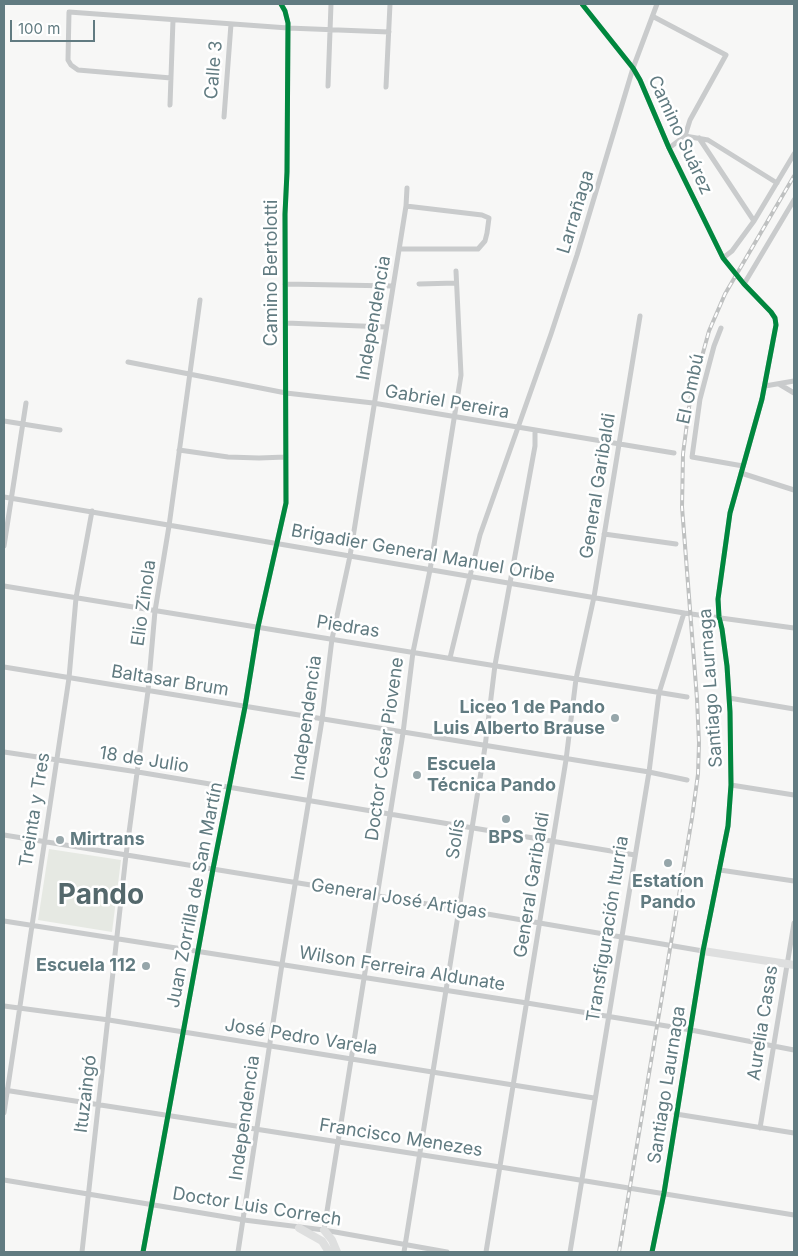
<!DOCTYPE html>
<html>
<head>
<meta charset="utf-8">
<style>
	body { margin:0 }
	#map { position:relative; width:798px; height:1256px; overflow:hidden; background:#f7f7f6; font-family:Inter,sans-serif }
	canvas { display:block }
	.frame { position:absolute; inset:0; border:5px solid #617b81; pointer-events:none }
	.scale { position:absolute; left:10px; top:20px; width:85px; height:22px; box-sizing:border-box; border:2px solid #617b81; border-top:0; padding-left:6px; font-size:15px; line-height:18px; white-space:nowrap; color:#617b81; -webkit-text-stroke:4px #fff; paint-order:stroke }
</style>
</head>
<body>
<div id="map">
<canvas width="798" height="1256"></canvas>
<div class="frame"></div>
<div class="scale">100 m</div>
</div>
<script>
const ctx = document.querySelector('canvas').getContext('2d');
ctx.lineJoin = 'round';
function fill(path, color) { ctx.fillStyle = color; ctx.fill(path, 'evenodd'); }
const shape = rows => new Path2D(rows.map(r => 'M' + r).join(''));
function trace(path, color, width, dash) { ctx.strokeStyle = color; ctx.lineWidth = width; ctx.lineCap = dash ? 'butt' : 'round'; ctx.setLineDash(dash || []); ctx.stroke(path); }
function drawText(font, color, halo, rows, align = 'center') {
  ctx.font = font + ' Inter,sans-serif'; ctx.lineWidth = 5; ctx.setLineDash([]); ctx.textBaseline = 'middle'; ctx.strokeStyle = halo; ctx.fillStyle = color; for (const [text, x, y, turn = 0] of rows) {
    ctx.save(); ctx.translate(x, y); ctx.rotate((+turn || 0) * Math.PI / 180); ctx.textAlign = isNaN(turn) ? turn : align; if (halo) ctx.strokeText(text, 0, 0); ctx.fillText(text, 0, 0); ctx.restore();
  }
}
fill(shape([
	[49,849,121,860,112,932,38,920]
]), '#e6e9e3');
trace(shape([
	[582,4,633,68,640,80,669,148,723,258,744,284,771,312,775,318,776,325,762,399,730,513,718,599,719,617,722,629,727,666,730,712,731,785,728,826,703,951,664,1193,652,1252],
	[654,17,726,55,690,120,685,136,708,140,777,183],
	[171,78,78,70,71,65,68,60,69,12,288,28,389,32],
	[328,86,331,4],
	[386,87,390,4],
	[170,105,173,20],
	[224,117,231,24],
	[699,138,754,221],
	[669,148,685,136],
	[400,249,478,249,485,241,487,233,489,218,482,215,406,206],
	[723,258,732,251,754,221,794,154],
	[285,284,393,286],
	[419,284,456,283],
	[744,284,794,200],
	[286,323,386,327],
	[721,328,714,346,700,399,692,457,743,466],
	[128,362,286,393,373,403,674,453],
	[779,384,794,393],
	[765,386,794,381],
	[4,421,60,430],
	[179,450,228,457,259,458,286,457],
	[741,473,794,490],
	[4,497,684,613,794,628],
	[604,534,676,544],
	[4,546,26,403],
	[4,586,687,697],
	[450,658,480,535,551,334,577,255,633,68,657,4],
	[4,667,649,772,687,780],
	[729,698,794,709],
	[4,752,138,772,635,855],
	[731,785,794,795],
	[4,835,458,909,703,951],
	[720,870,794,881],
	[4,921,527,1003,691,1030,794,1050],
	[4,1006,109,1020,594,1098],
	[4,1090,500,1167,794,1215],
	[4,1113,69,678,76,598,92,511],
	[676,1114,794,1133],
	[760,1128,794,923],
	[4,1180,244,1220,324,1230,447,1252],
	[324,1230,403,733,413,652,430,570,461,375,456,271],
	[82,1252,126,855,148,691,155,611,169,526,200,300],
	[143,1252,213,869,245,707,258,627,286,503,285,214,287,172,288,23,285,11,281,4],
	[238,1252,282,964,322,720,332,639,350,556,406,206,407,188],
	[404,1252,485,747,495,665,535,446,535,431],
	[486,1252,566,760,576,679,594,597,640,316],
	[570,1252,649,772,659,693,684,613]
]), '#c9cbcc', 5);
trace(shape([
	[703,951,794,965],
	[299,1228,322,1241,329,1252],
	[324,1230,332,1240,337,1252]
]), '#dedfdf', 8);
const rail = shape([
	[619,1252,692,818,698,774,699,743,697,699,682,507,683,454,690,400,709,331,725,294,794,176]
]);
trace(rail, '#bfc1c1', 4);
trace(rail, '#fff', 2, [5.5]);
trace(shape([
	[582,4,633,68,640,80,669,148,723,258,744,284,771,312,775,318,776,325,762,399,730,513,718,599,719,617,722,629,727,666,730,712,731,785,728,826,703,951,664,1193,652,1252],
	[143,1252,213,869,245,707,258,627,286,503,285,214,287,172,288,23,285,11,281,4]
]), '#00873e', 5);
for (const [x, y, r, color] of [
	[615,718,5,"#96a6aa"],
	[417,775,5,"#96a6aa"],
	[506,819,5,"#96a6aa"],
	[60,840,5,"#96a6aa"],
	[668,863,5,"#96a6aa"],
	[146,966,5,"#96a6aa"]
]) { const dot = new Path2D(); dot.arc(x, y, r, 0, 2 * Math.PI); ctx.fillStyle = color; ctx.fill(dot); trace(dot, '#fff', 2); }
drawText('18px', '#617b81', '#fff', [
	["Calle 3",214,70,-85],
	["Camino Suárez",680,135,65],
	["Larrañaga",576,212,-73],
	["Camino Bertolotti",272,273,-90],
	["Independencia",374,318,-80],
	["El Ombú",691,389,-78],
	["Gabriel Pereira",447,402,10],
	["General Garibaldi",598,486,-81],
	["Brigadier General Manuel Oribe",423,554,10],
	["Elio Zinola",144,603,-82],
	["Piedras",348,627,9],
	["Baltasar Brum",170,681,9],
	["Santiago Laurnaga",711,688,-94],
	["Independencia",307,718,-82],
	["Doctor César Piovene",385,749,-82],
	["18 de Julio",144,760,9],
	["Treinta y Tres",35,810,-81],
	["Solís",456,839,-81],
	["General Garibaldi",532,885,-81],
	["Juan Zorrilla de San Martín",195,895,-79],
	["General José Artigas",399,899,9],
	["Transfiguración Iturria",608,929,-81],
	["Wilson Ferreira Aldunate",402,969,9],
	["Aurelia Casas",763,1023,-81],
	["José Pedro Varela",301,1037,9],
	["Santiago Laurnaga",667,1085,-81],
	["Ituzaingó",86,1094,-83],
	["Independencia",245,1118,-82],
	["Francisco Menezes",401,1138,9],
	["Doctor Luis Correch",257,1207,9]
]);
drawText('bold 18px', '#617b81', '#fff', [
	["Liceo 1 de Pando",605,708],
	["Luis Alberto Brause",605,729],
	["Escuela",427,765,"left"],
	["Técnica Pando",427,786,"left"],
	["BPS",506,838,"center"],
	["Mirtrans",70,840,"left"],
	["Estatíon",668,882,"center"],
	["Pando",668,903,"center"],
	["Escuela 112",136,966]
], 'right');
drawText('bold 28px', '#54686c', '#fff', [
	["Pando",101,896]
]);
</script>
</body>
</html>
